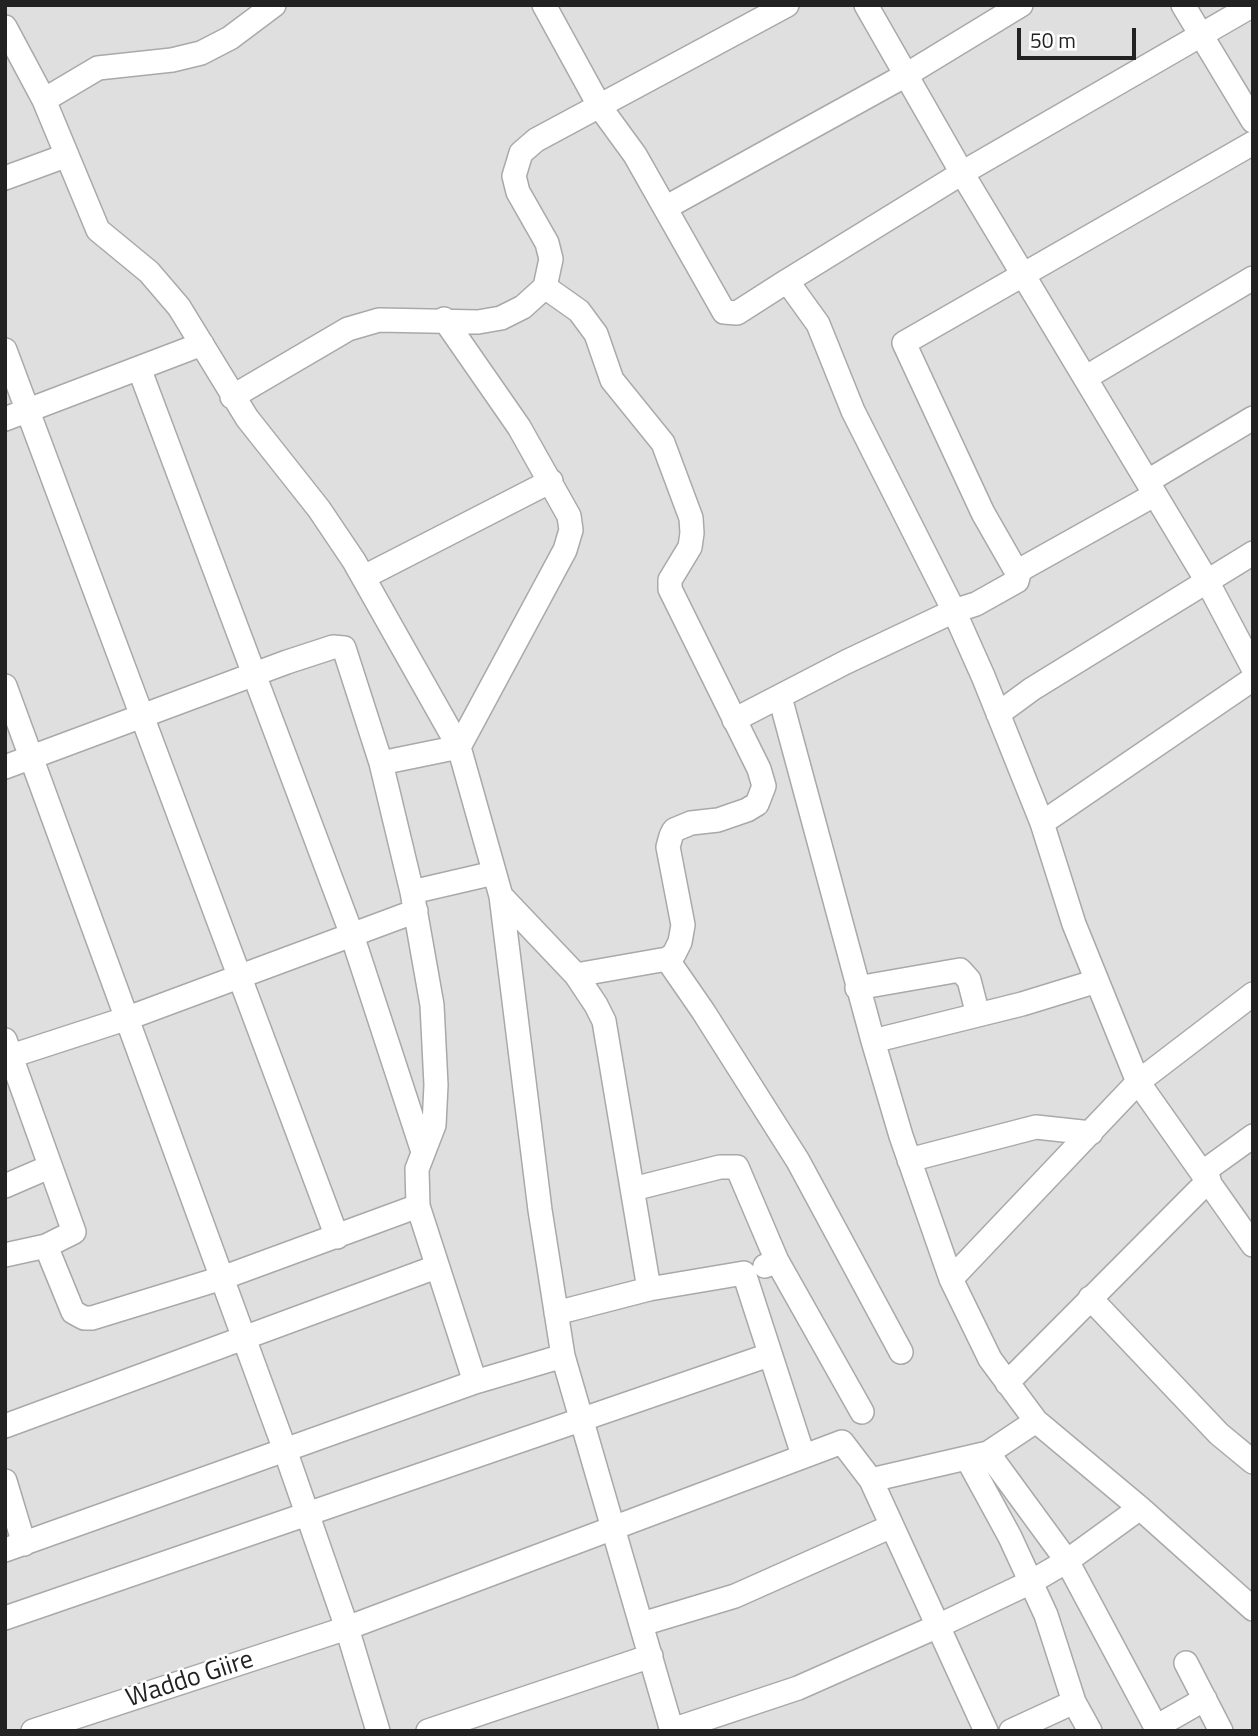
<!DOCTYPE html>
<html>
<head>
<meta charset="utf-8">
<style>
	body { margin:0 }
	#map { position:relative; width:1258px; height:1736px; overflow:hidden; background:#f2efe9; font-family:"Titillium Web",sans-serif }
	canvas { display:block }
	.frame { position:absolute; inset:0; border:7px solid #222; pointer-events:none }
	.scale { position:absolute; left:1017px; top:28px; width:119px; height:32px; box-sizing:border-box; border:4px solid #222; border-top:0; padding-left:9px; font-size:21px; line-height:24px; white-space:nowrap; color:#222; -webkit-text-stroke:5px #fff; paint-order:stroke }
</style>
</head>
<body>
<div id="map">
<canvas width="1258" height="1736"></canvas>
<div class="frame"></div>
<div class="scale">50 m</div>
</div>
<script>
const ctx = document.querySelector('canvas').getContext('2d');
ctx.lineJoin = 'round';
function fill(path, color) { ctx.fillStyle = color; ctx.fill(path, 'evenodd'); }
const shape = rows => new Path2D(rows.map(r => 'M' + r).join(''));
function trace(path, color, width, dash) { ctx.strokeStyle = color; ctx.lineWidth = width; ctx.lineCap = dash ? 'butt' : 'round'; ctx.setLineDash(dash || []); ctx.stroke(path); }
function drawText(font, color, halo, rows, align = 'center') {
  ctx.font = font + ' "Titillium Web",sans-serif'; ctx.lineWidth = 5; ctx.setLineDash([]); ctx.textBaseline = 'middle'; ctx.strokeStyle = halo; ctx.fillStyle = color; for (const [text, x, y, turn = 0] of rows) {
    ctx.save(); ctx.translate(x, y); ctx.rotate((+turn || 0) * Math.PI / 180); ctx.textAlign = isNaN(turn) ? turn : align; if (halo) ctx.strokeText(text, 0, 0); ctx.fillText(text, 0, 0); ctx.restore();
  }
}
fill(shape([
	[5,5,1253,5,1253,1731,5,1731]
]), '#e0dfdf');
const minor = shape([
	[544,5,600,107,635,155,724,312,737,313,787,281,818,324,853,411,954,611,983,676,1042,823,1074,924,1138,1082,1253,1245],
	[866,5,962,173,1207,581,1253,668],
	[1183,5,1253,121],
	[5,27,44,100,98,230,149,272,179,307,247,418,319,509,354,561,459,747,501,896,576,975,596,1005,604,1021,649,1289,744,1273,803,1455],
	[44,100,98,68,172,60,201,53,230,38,274,5],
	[5,178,65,156],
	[665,208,906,75,1021,5],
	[787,281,962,173,1253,5],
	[545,287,579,311,596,334,612,380,663,443,691,518,692,533,690,547,670,580,670,589,759,769,764,786,757,804,747,810,718,820,691,823,674,830,671,836,668,847,683,925,680,942,674,954,667,959,576,975],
	[5,350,337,1237],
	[139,368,352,935,423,1152],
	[1085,378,1253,278],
	[232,397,348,329,379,320,478,322,501,318,523,307,545,287,551,259,547,243,518,192,514,176,521,153,536,140,787,5],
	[5,419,202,344],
	[1148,481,1253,418],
	[1154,495,1020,570,1015,569,983,513,904,343,1253,143],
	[364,577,551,481],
	[5,686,285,1450,347,1628,378,1731],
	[780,697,873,1041],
	[998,714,1032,689,1253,553],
	[734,720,846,662,954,611,976,604,1017,581,1020,570],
	[381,763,459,747,565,550,571,530,569,516,519,427,444,319],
	[5,767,287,662,333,647,344,648,381,763,412,892,432,1005,436,1085,434,1125,417,1169,418,1206,475,1382],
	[1042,823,1253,679],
	[412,892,494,873],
	[501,896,540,1210,563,1356,672,1731],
	[667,959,703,1011,798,1161,901,1352],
	[857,988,960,970,969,980,978,1015],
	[5,1040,74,1232,46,1246,5,1255],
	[5,1058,128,1018,416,911],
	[909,1160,1036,1127,1091,1133],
	[1203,1172,1253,1136],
	[5,1186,49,1167],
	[633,1189,720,1167,737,1167,777,1261],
	[46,1246,73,1312,84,1318,92,1318,222,1278,418,1206],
	[765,1266,777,1261,862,1412],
	[951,1279,1138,1082,1253,994],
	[1090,1298,1219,1434,1253,1462],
	[556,1313,649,1289],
	[1007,1383,1209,1180],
	[1036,1421,1140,1508],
	[5,1426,436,1267],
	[988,1453,1067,1561,1140,1508,1253,1609],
	[968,1460,1010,1537,1046,1615,1074,1702,1090,1731],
	[871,1480,988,1453,1036,1421,990,1359,951,1279,901,1136,873,1041,1022,1004,1097,981],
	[5,1481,24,1544],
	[5,1550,475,1382,563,1356],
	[5,1618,769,1355],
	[642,1624,735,1596,892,1526],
	[1186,1663,1221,1731],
	[1156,1727,1205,1699],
	[672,1730,798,1688,938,1626,1031,1582,1067,1561,1158,1731],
	[33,1731,347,1628,842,1442,871,1480,986,1731],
	[428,1731,651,1656],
	[1011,1731,1074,1702]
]);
trace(minor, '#a9a9a9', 26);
trace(minor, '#fff', 23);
drawText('26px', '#222', '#fff', [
	["Waddo Giire",190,1680,-18]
]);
</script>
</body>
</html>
